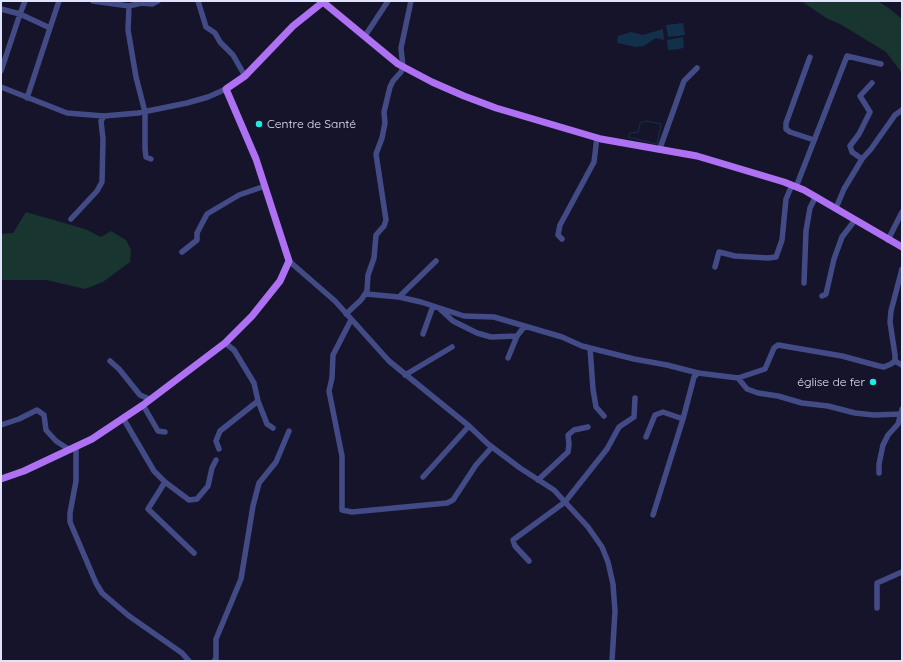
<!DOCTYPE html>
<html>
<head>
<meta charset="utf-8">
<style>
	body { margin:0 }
	#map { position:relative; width:903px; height:662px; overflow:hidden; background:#15142b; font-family:Quicksand,sans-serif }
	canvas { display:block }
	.frame { position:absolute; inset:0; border:2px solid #e1e2fc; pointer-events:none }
</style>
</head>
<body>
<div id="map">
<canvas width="903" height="662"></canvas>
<div class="frame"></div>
</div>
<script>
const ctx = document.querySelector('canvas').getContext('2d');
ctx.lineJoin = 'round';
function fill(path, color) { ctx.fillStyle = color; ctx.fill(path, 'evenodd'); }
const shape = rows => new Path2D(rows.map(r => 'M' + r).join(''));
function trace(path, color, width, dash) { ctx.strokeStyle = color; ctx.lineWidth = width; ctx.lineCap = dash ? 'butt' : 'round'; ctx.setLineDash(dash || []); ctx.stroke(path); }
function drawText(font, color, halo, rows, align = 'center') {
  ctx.font = font + ' Quicksand,sans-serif'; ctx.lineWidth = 3.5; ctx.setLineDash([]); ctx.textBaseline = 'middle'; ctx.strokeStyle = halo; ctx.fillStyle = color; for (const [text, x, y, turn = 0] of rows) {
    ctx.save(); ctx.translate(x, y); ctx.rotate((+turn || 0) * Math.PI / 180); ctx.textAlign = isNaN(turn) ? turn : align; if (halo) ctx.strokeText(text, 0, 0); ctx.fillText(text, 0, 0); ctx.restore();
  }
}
fill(shape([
	[801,1,878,1,890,9,902,19,902,73,886,52,840,24,828,19],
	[26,212,85,229,101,237,111,231,126,240,131,250,130,262,103,282,85,289,46,280,1,280,1,234,13,233]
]), '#18352f');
fill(shape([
	[683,23,685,35,668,37,666,25],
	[663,29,664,40,656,38,644,46,636,47,617,43,618,36,631,32,643,35],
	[683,37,684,47,680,49,668,50,667,40]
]), '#13304b');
trace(shape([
	[646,121,661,124,657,144,628,137,630,133,638,132,640,123,646,121]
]), '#13304b', 1);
trace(shape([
	[25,1,20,14,50,28,27,98],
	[93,1,129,6],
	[198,1,206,27,215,33,220,42,233,55,245,76],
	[1,9,20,14,1,71],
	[50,28,59,1],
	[365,36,388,1],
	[810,57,786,123,786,129,790,132,814,140],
	[1,87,67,113,104,116,138,113,187,103,208,97,226,89],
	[660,148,684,81,697,68],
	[151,159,146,157,145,148,145,112,136,77,128,30,129,6,141,3,152,4,158,1],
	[862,159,852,152,850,146,859,134,870,112,860,96,872,83],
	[796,187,847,56,881,64],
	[836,208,844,189,862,159,871,149,895,115,902,110],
	[71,219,97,191,102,182,103,139,101,121,104,116],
	[562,239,558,235,560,225,594,162,597,137],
	[888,240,902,212],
	[182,252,197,240,197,233,207,214,239,195,265,186],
	[289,261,335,301,389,361,469,426,488,444,520,468,554,490,588,527,602,547,608,562,613,584,615,611,612,661],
	[715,267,719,252,735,256,768,258,776,257,782,240,786,199,792,185],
	[804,283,806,231,810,208,816,196],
	[366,294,399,297,436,261],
	[822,296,826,294,834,259,842,237,855,220],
	[399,297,421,302,464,316,494,317,562,337,582,346,634,359,667,365,698,373,738,378,765,369,774,348,778,345,842,356,879,366,884,367,891,364,895,361,895,355,890,322,891,311,902,269],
	[440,309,453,321,477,333,491,337,517,336],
	[346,314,361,300,367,291,368,275,374,258,376,235,384,226,386,220,376,154,382,138,385,123,384,112,390,87,393,81,401,72,403,67,401,48,411,1],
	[351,320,333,355,332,378,329,391,342,456,342,510,352,512,447,503,453,500,476,465,492,447],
	[423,334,433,306],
	[225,343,234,350,254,383,258,401,267,424,273,428],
	[590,348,593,389,596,407,604,416],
	[508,358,517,336,524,327],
	[110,361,119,369,140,395,149,399],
	[895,361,902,365],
	[405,375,452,347],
	[738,378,747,389,758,393,778,396,802,403,828,406,855,413,874,415,902,414],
	[143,405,158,431,165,432],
	[123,418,154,471,165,482,189,500,197,499,208,486,212,468,216,460],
	[1,425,19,419,37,410,44,415,46,430,56,441,70,450],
	[646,437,655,415,663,412,683,419],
	[76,447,76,481,70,513,70,522,96,583,102,593,129,616,182,653,189,661],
	[219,449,216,441,220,431,258,401],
	[879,473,879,464,883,445,888,435,898,424,902,409],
	[423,477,469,426],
	[538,480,568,452,569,444,568,435,574,430,588,427],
	[165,482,148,509,194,553],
	[653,515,683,419,694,377,698,373],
	[529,561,515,546,513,540,565,502,607,449,619,427,634,417,635,398],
	[877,608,877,583,902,572],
	[214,661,216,659,216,639,241,579,253,506,259,483,276,462,289,431]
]), '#434b86', 5.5);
trace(shape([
	[1,479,24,471,92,439,143,405,225,343,252,316,280,281,289,261,256,159,226,89,245,76,293,26,323,2,398,64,432,82,464,96,496,108,601,139,697,156,784,182,804,190,902,247]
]), '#af71f3', 7);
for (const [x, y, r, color] of [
	[259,124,4,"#1eebe1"],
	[873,382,4,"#1eebe1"]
]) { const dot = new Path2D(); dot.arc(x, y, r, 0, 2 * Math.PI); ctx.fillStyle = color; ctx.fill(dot); trace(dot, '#15142b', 1.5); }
drawText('12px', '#e1e2fc', '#15142b', [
	["Centre de Santé",267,124],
	["église de fer",865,382,"right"]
], 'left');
</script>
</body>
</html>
